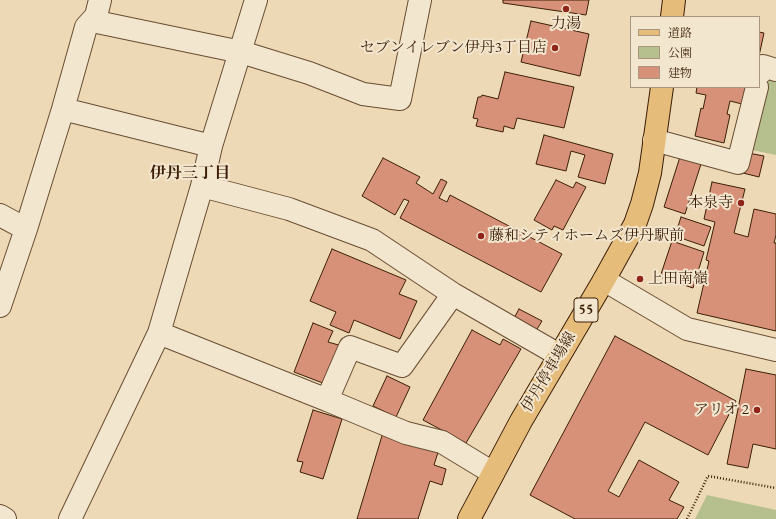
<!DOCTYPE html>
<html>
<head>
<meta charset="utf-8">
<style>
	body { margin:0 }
	#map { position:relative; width:776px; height:519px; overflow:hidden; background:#edd9b5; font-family:"EB Garamond","Noto Serif JP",serif }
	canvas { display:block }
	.legend { position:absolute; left:630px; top:16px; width:130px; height:72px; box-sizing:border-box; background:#f3e6cf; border:1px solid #aa967f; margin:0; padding:5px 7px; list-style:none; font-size:12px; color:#3c1e07 }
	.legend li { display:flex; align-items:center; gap:8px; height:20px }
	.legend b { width:20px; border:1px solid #aa967f }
</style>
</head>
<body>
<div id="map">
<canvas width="776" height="519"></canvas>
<ul class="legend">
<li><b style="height:5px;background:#e6bc7a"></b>道路</li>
<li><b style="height:11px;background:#b6c08f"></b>公園</li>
<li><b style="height:11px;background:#d89179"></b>建物</li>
</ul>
</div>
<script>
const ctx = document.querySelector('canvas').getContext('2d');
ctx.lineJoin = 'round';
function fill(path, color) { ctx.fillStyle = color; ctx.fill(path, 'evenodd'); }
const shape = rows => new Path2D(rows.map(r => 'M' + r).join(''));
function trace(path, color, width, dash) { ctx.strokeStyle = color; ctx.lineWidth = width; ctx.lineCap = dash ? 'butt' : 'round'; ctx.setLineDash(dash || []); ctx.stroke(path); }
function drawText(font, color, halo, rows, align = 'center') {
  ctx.font = font + ' "EB Garamond","Noto Serif JP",serif'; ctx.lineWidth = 4; ctx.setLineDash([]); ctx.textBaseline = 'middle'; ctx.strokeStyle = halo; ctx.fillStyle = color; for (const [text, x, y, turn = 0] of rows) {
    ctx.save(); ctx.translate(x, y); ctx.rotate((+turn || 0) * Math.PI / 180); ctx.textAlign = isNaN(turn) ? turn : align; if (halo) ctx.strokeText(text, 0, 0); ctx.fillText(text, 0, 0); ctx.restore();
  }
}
fill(shape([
	[769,77,776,79,776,155,752,150],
	[707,495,776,510,776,519,695,519]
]), '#b6c08f');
const building = shape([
	[503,0,589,0,586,15,503,3,503,0],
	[531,21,589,34,580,76,521,62,531,21],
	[759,32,764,33,759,56,759,32],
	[505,72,574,87,564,128,517,118,514,129,504,126,503,132,476,126,478,119,473,118,478,97,481,97,482,95,498,99,505,72],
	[697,87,751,87,746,105,730,101,727,114,730,115,724,143,695,136,701,108,703,109,706,95,696,93,697,87],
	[544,135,613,154,605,184,578,177,585,155,571,151,566,171,536,164,544,135],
	[748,153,764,156,759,177,743,173,748,153],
	[680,157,701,164,685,214,664,207,680,157],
	[383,158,420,177,416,183,433,194,441,179,447,182,439,198,447,202,450,195,562,254,541,292,400,218,409,201,404,199,395,215,362,196,383,158],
	[556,180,573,188,576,182,586,187,563,230,554,226,552,230,534,220,556,180],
	[712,182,745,189,734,233,748,237,754,209,776,214,776,235,774,243,776,243,776,331,697,313,709,261,706,260,715,222,704,219,712,182],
	[681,217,711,227,704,246,675,236,681,217],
	[672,241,704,252,693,288,660,277,672,241],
	[332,249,406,280,399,294,417,301,400,339,354,320,349,333,330,325,336,312,310,301,332,249],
	[519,309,542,321,534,334,512,322,519,309],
	[313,323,333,331,328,342,342,346,328,385,294,372,313,323],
	[472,330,500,345,503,339,521,349,466,443,423,420,472,330],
	[615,336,736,401,708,455,645,422,608,491,619,497,639,460,679,482,669,500,684,507,677,519,575,519,530,495,615,336],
	[746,369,776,375,776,449,753,444,748,468,727,464,746,369],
	[387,376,410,387,396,417,373,406,387,376],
	[313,410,342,419,323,479,300,472,303,462,297,461,313,410],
	[384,429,440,446,434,465,446,469,442,485,430,481,418,519,357,519,384,429]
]);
fill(building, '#d89179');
trace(building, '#3c1e07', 1);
const minor = shape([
	[92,21,241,52,309,73,363,94,400,99,420,0],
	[759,72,761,72,763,66,776,70],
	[63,109,211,146,202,186,289,209,372,240,453,294,559,355],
	[654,140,738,163,757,87],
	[211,146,256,0],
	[0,215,26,229],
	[604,280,687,329,776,350],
	[0,306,26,229,63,109,86,27,96,16,100,0],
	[159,333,327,400,350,347,402,366,453,294],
	[327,400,406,433,442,442,493,473],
	[0,516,5,519],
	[70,519,159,333,202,186]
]);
const major = shape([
	[672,17,674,0],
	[469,519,521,421,604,280,635,224,642,204,650,173,662,87]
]);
trace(minor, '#684d32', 24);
trace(major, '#3c1e07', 24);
trace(shape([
	[687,519,708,476,776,488]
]), '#3c1e07', 2.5, [1, 2]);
trace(minor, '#f3e6cf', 22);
trace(major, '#e6bc7a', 22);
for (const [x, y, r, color] of [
	[566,9,4,"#8f2418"],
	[555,48,4,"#8f2418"],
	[741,203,4,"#8f2418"],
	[481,236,4,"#8f2418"],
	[640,279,4,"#8f2418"],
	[757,410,4,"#8f2418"]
]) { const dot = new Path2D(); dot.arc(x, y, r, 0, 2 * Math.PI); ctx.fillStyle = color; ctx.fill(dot); trace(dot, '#f3e6cf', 1.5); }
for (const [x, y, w] of [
	[586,310,24]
]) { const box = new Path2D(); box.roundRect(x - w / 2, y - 12, w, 24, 3); ctx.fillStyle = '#f3e6cf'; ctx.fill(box); trace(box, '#3c1e07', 1); }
drawText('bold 14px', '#3c1e07', null, [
	["55",586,310]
]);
drawText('15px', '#3c1e07', '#f3e6cf', [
	["力湯",566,24,"center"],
	["セブンイレブン伊丹3丁目店",547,48],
	["本泉寺",733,203],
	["藤和シティホームズ伊丹駅前",489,236,"left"],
	["上田南嶺",648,279,"left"],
	["アリオ 2",749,410]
], 'right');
drawText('15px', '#3c1e07', '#f3e6cf', [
	["伊丹停車場線",549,372,-59]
]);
drawText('bold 16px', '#3c1e07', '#f3e6cf', [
	["伊丹三丁目",190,174]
]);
</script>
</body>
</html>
